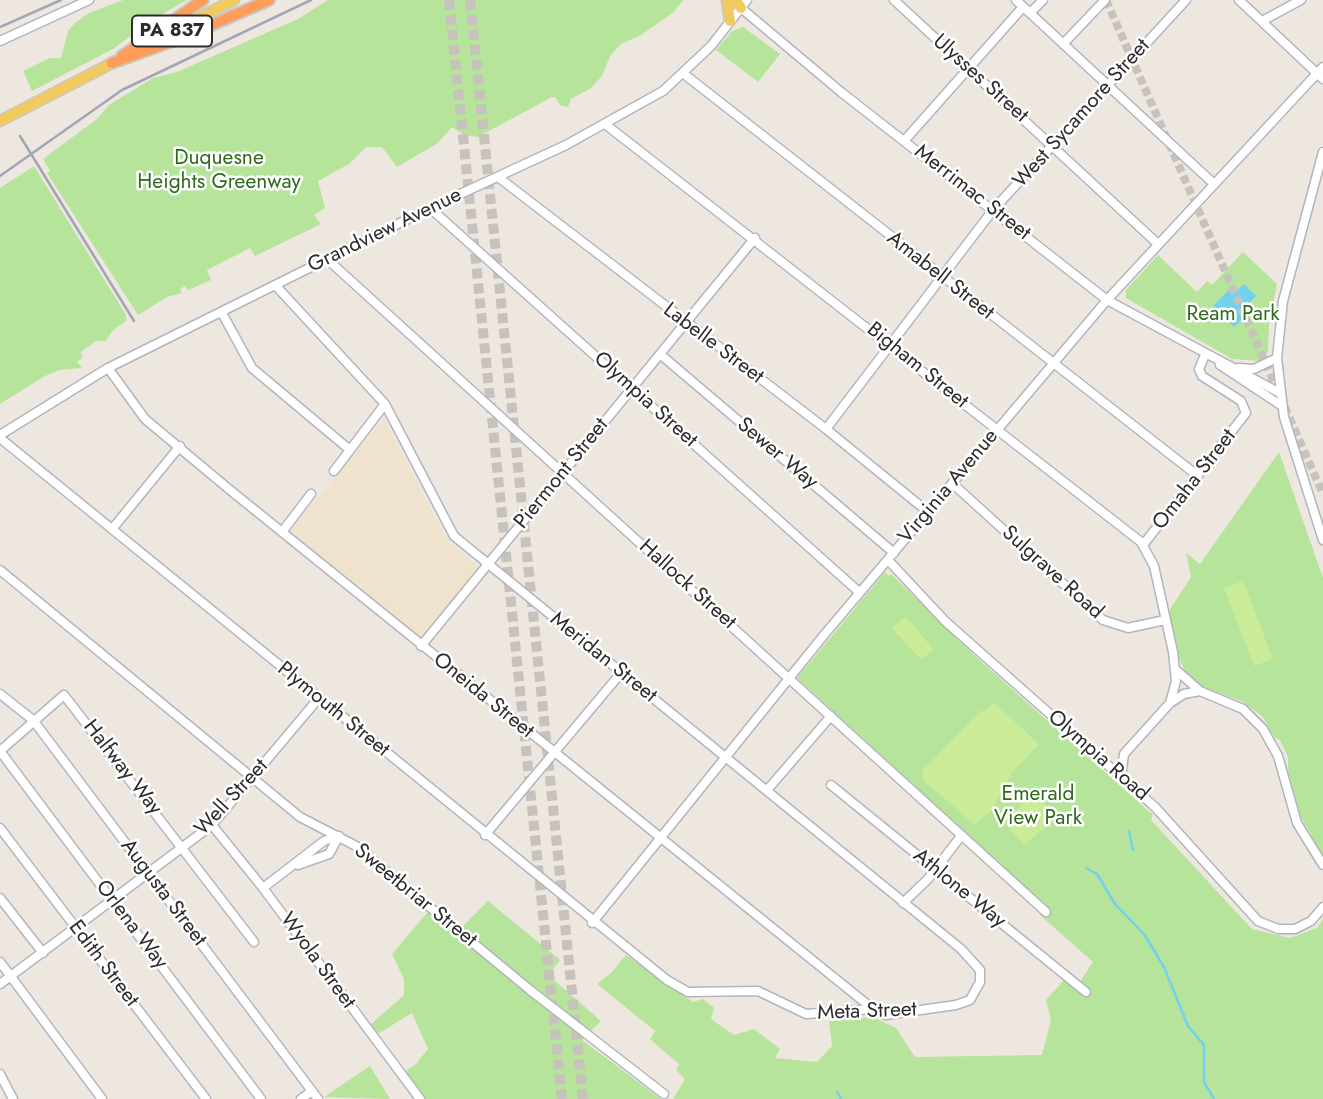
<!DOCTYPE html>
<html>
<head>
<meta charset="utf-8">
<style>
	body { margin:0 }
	canvas { display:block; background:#eee7df }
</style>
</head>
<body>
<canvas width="1323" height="1099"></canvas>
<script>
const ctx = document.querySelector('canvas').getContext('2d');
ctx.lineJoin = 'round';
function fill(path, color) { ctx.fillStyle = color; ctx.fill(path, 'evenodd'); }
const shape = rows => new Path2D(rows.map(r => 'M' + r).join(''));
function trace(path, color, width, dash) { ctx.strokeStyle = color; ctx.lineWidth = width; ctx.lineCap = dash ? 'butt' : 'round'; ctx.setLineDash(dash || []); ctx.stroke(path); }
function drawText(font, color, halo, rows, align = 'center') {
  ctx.font = font + ' Jost,sans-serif'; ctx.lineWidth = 5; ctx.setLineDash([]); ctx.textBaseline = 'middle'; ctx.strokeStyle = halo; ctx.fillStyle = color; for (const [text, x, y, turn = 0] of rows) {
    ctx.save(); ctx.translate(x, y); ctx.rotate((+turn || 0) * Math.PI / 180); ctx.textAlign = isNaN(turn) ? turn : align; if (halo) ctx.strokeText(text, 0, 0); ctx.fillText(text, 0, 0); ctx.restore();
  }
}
fill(shape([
	[384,419,448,542,479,567,422,638,290,531]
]), '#efe3ce');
fill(shape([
	[123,0,187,0,152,20,113,49,32,91,23,71,50,58,61,58,68,31,75,23,89,13],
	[328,0,683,0,674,12,641,35,621,44,610,56,602,76,591,88,571,99,568,107,561,106,555,97,552,97,478,137,464,135,452,127,438,143,397,167,382,147,366,147,349,164,318,181,325,208,314,215,321,224,255,256,250,248,207,270,211,280,188,290,185,286,180,289,182,293,167,297,138,315,47,173,50,171,43,159,97,119,109,105,153,78,177,72,298,19],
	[743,27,780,54,758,82,716,50,732,31],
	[34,166,126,315,126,321,113,330,106,341,96,341,81,352,82,358,77,362,82,368,60,370,45,376,0,404,0,188],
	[1243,252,1277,284,1269,325,1268,352,1260,361,1232,359,1126,298,1126,290,1158,255,1197,292,1207,281,1212,285],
	[1279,452,1323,578,1323,856,1300,815,1288,770,1288,757,1280,740,1274,737,1262,716,1241,701,1200,686,1187,675,1179,658,1169,611,1191,577,1186,553,1200,564],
	[885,572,889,576,891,574,974,655,1153,815,1151,820,1252,929,1290,938,1317,928,1323,919,1323,1099,673,1099,685,1079,676,1070,679,1064,650,1039,655,1031,597,984,611,973,626,955,693,1002,703,999,714,1008,711,1019,734,1035,754,1029,780,1049,775,1058,817,1062,832,1046,829,1021,859,1017,877,1019,896,1028,915,1057,1042,1055,1051,1020,1046,1000,1065,979,1076,988,1093,962,1040,915,1047,907,797,678],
	[488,901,560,960,548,975,601,1021,582,1040,661,1099,413,1099,399,1076,416,1064,428,1049,412,1013,376,1035,369,1026,404,995,404,979,392,954,433,906,462,927],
	[370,1066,390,1099,324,1097]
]), '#b6e49b');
fill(shape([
	[1243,581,1273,659,1254,666,1224,588],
	[906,616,934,650,921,659,891,628],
	[994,702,1039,744,1011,774,993,808,975,825,924,781,922,771,981,710,984,712],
	[1035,793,1056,818,1024,845,1003,821]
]), '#caeb97');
fill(shape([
	[1244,284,1256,296,1249,303,1254,308,1234,327,1213,306,1232,287,1236,292]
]), '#72d1ef');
trace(shape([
	[1129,831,1133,850],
	[1086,868,1097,874,1115,904,1144,934,1164,967,1188,1026,1204,1045,1204,1082,1214,1099],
	[837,1092,841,1099]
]), '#72d1ef', 2.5);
trace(shape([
	[1106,0,1323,494]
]), '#c7c2bb', 8, [8, 4]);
trace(shape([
	[449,0,562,1099],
	[470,0,583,1099]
]), '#c7c2bb', 10, [10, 5]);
const minor = shape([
	[894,0,1158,244],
	[1016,0,1214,184],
	[1239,0,1323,79],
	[741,8,841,92,1107,300,1280,393],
	[1030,13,1043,0],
	[1262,21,1301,0],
	[0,41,89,0],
	[1063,44,1105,0],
	[684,74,1198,476],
	[605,124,1141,542,1154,566,1173,652,1176,681,1170,703,1124,754,1121,777],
	[904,141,1023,7],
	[1323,152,1283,301,1277,358,1284,417,1323,540],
	[498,177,826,429,928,512],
	[430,208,859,592],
	[327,259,1046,912],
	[222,313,252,368,350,450],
	[660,354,894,553],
	[1220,365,1282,406],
	[108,368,145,419,230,490,873,1009],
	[1238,368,1254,369,1277,358],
	[826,429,993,210,1186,0],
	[0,435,108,368,430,208,566,145,663,91,711,46,747,0],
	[0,438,667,980,688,992,758,991,806,1014,873,1009,885,1015,956,1005,970,1000,980,982,980,970,961,949,454,536,385,404,276,286],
	[334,471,385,404],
	[953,484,1103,620,1128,628,1165,620],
	[113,528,180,446],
	[282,532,311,494],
	[1143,545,1246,413,1241,401,1202,376,1199,369,1205,355],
	[888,560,945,621,1155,807,1258,921,1278,929,1295,929,1311,921,1323,907],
	[0,570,300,817,356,846,530,990,664,1094],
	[421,646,755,238],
	[1176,670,1200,691,1243,709,1263,729,1278,756,1297,823,1323,865],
	[0,694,33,720,318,1099],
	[1170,703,1184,694,1200,691],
	[0,751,261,1099],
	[0,751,64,695,254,942],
	[831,785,1086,992],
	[768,789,831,716],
	[212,825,263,888,420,1099],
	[0,828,206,1099],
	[485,835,621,673],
	[298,865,329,854,339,836],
	[263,888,324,841,339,836],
	[0,898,43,953],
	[903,903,928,879,961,836],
	[592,923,824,635,1107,300,1323,67],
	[0,962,102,1099],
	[0,984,212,825,318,699],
	[0,1074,13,1099],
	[301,1099,312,1091]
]);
const major = shape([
	[727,0,730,21],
	[736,0,741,8],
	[140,48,234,0],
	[0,121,118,60]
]);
const highway = shape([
	[122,56,203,0],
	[112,63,184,37,269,0]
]);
trace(minor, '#b2b5bf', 11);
trace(major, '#c8c8c8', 13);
trace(highway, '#c8c8c8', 14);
trace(minor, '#fff', 8);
trace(major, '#f1cb60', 10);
trace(highway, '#fe9c59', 10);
trace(shape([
	[0,27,61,0],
	[20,136,134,321],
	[0,176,122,90,311,0]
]), '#a1a5b6', 2.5);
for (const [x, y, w] of [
	[172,31,80]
]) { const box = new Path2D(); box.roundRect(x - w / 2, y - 15.5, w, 31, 5); ctx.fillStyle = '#fff'; ctx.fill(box); trace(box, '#2c2c2c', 2); }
drawText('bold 19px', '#2c2c2c', null, [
	["PA 837",172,31]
]);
drawText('21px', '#2c2c2c', '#fff', [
	["Ulysses Street",980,79,42],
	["West Sycamore Street",1082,114,-48],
	["Merrimac Street",972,193,38],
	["Grandview Avenue",385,231,-26],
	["Amabell Street",940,276,38],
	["Labelle Street",713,344,37],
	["Bigham Street",917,366,39],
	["Olympia Street",645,400,42],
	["Sewer Way",777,454,40],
	["Piermont Street",562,474,-51],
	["Omaha Street",1195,480,-52],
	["Virginia Avenue",949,487,-50],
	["Sulgrave Road",1052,573,42],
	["Hallock Street",687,585,42],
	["Meridan Street",603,658,39],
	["Oneida Street",483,696,39],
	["Plymouth Street",333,710,39],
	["Olympia Road",1098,756,41],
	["Halfway Way",122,768,52],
	["Well Street",232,798,-47],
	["Athlone Way",959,889,39],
	["Augusta Street",163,893,53],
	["Sweetbriar Street",415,896,39],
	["Orlena Way",131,925,53],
	["Wyola Street",317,961,54],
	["Edith Street",103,964,53],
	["Meta Street",867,1012,-2]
]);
drawText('21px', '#2e6b1b', '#fff', [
	["Duquesne",219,159],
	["Heights Greenway",219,183],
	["Ream Park",1233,315],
	["Emerald",1038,795],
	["View Park",1038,819]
]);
</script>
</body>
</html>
